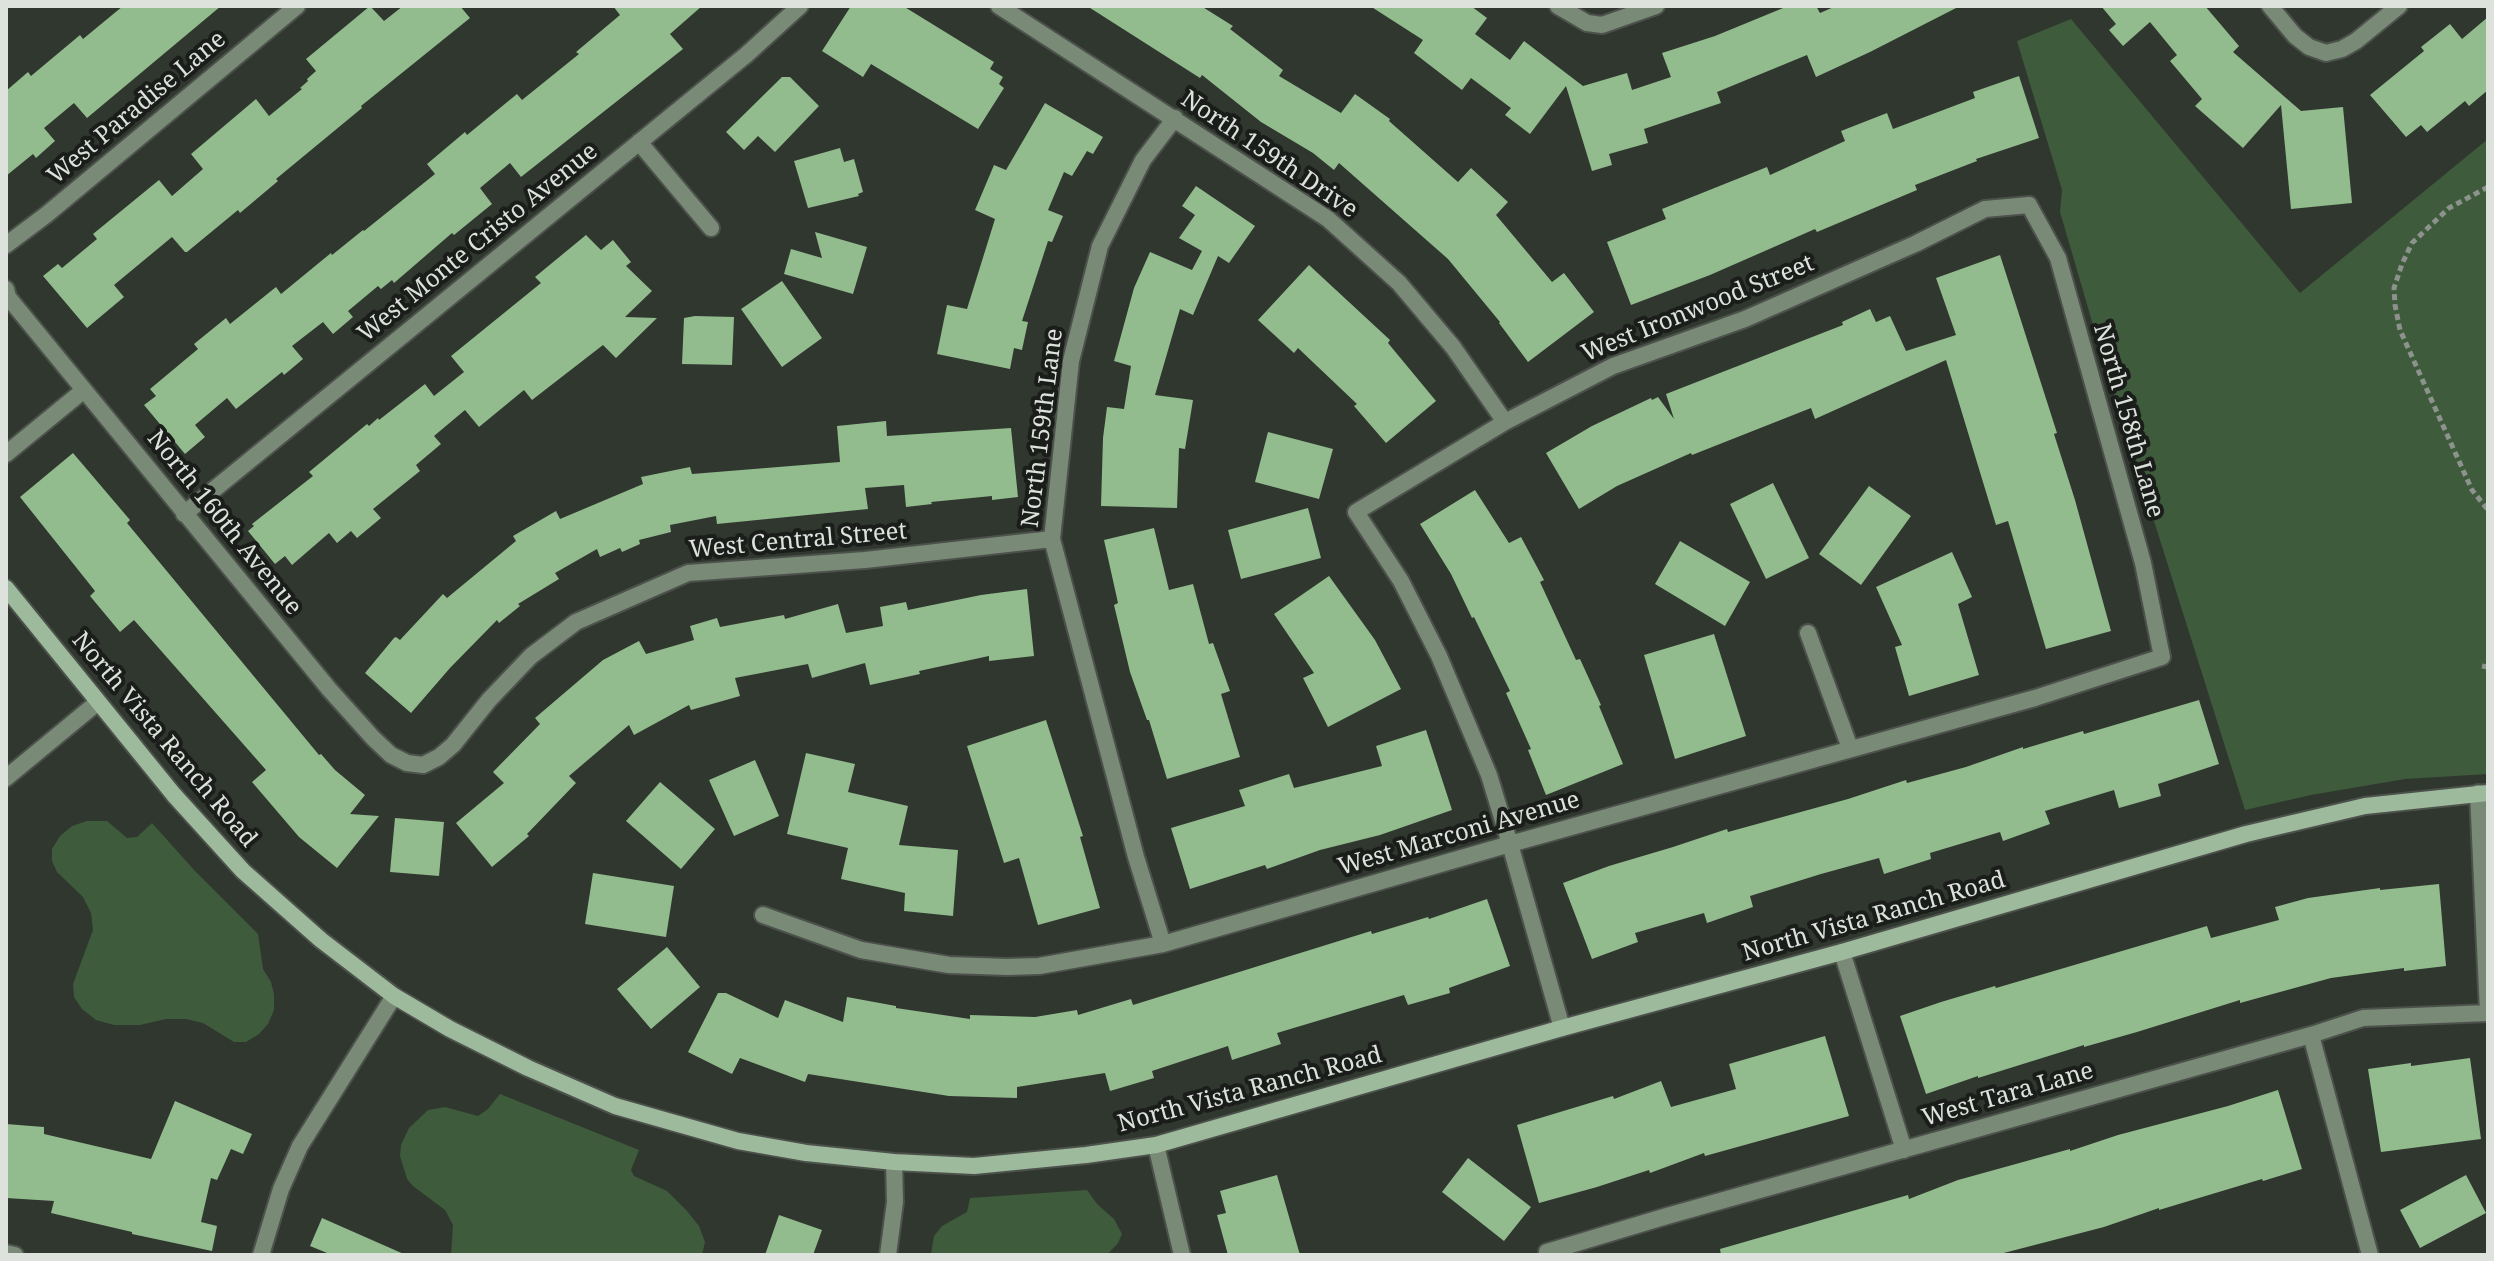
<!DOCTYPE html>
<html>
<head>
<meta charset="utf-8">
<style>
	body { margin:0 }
	#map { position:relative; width:2494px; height:1261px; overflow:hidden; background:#30372f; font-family:"Noto Serif",serif }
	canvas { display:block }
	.frame { position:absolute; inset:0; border:8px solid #dde2dd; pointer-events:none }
</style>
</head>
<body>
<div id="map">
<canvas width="2494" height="1261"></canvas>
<div class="frame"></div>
</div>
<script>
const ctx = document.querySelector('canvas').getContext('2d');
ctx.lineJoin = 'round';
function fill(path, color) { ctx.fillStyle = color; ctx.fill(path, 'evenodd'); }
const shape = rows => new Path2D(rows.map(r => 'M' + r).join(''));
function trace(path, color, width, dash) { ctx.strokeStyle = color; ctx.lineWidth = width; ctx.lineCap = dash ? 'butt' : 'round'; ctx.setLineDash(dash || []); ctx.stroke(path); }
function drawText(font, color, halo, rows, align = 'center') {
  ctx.font = font + ' "Noto Serif",serif'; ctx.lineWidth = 8; ctx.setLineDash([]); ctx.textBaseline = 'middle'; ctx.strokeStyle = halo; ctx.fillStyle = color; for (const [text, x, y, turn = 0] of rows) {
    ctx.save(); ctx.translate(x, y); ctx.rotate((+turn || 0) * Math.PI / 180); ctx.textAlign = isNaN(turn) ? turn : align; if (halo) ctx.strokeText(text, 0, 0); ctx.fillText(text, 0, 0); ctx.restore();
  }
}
fill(shape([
	[2071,19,2300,293,2488,139,2488,774,2405,779,2311,795,2245,810,2103,359,2060,212,2062,190,2017,41],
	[87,821,107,821,127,838,137,837,152,823,195,871,258,934,263,969,271,982,274,994,274,1010,268,1024,259,1034,246,1042,234,1042,203,1023,186,1019,166,1019,140,1025,114,1025,96,1020,82,1009,74,997,73,984,93,930,91,913,83,897,57,872,52,861,52,849,60,836,72,826],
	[500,1094,639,1150,631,1170,634,1176,667,1191,687,1211,699,1226,705,1242,702,1255,451,1255,453,1225,445,1210,413,1186,407,1179,400,1156,401,1145,409,1128,428,1110,445,1107,478,1116,488,1109],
	[1087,1190,1097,1204,1114,1219,1122,1234,1118,1243,1107,1255,931,1254,934,1236,942,1226,967,1212,970,1198]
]), '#3e5b3b');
fill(shape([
	[123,6,221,6,87,118,74,103,44,128,55,141,36,158,33,154,6,176,6,91,28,72,31,76,80,35,83,39],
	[370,6,384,21,403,6,460,6,470,18,361,106,362,108,276,179,278,181,240,213,238,210,187,252,185,252,172,237,114,285,124,297,87,328,43,276,58,264,62,268,97,239,93,234,159,180,172,196,203,169,191,154,256,99,269,116,302,89,300,88,308,81,307,79,316,71,306,59],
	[613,6,702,6,670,34,683,49,521,177,510,163,480,188,492,204,454,235,452,233,394,283,392,280,381,289,378,286,348,311,353,317,333,334,323,322,292,346,303,359,284,375,282,372,236,409,227,398,195,425,205,437,185,454,144,405,156,396,150,389,198,349,194,344,226,318,230,324,276,287,281,294,331,253,332,255,363,230,364,231,435,174,427,164,465,132,467,135,517,94,522,100,579,54,576,52,620,15],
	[851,6,903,6,994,62,990,69,1003,77,999,84,1004,88,978,129,871,64,863,77,822,51],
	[1087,6,1201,6,1233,26,1230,29,1283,70,1279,76,1341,113,1355,94,1390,119,1389,121,1458,182,1471,168,1508,202,1496,215,1552,282,1564,273,1594,312,1528,362,1499,323,1500,322,1448,259,1339,163,1334,170,1313,153,1261,122,1202,75,1200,78],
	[1370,6,1471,6,1487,18,1475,34,1510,60,1524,41,1583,86,1627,73,1632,90,1671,77,1662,53,1715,36,1788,6,1816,6,1820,13,1836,6,1960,6,1870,52,1816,77,1807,55,1717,92,1721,103,1644,129,1648,143,1609,154,1612,165,1592,171,1566,86,1530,134,1505,115,1511,108,1471,78,1462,90,1414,53,1423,40],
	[2101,6,2205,6,2239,46,2233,52,2301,111,2343,107,2352,203,2291,209,2281,105,2243,148,2195,106,2202,99,2170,61,2177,55,2150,22,2123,46,2109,30,2116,24],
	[2488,17,2488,90,2469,106,2465,101,2427,132,2421,125,2406,137,2370,95,2424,51,2421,47,2450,24,2462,39],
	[2019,76,2039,138,1976,159,1977,161,1915,185,1917,190,1817,232,1815,229,1710,275,1631,305,1607,242,1666,219,1662,209,1767,167,1770,175,1845,141,1841,131,1887,113,1893,129,1975,98,1973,92],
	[782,77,790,77,819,106,775,152,758,136,744,150,726,132],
	[1045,103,1103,137,1093,154,1087,151,1072,176,1064,172,1048,210,1063,216,1052,242,1048,241,1022,321,1028,322,1022,350,1014,348,1010,369,937,354,947,305,967,309,995,219,975,210,994,165,1006,170],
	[840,148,844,162,854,159,863,192,858,194,859,196,808,208,794,161],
	[1196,186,1255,226,1229,263,1218,256,1193,315,1180,309,1155,395,1193,400,1185,449,1179,448,1177,508,1101,506,1103,438,1107,407,1124,409,1131,366,1114,361,1134,288,1150,252,1192,270,1202,251,1179,238,1195,215,1182,206],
	[815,232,867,247,853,294,784,274,791,249,822,258],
	[586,235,601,250,613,240,631,262,626,266,652,291,625,317,657,318,616,358,603,345,532,400,524,390,479,427,465,410,434,436,441,444,416,465,420,471,373,509,381,518,357,538,351,531,337,543,329,533,292,565,285,556,275,564,248,531,254,526,252,524,313,476,309,472,367,424,369,426,378,418,379,420,425,384,434,396,464,372,451,356,541,283,535,277],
	[2000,255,2057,433,2054,434,2075,500,2111,631,2046,649,2008,521,1996,525,1946,360,1815,419,1811,408,1692,455,1691,453,1617,486,1579,509,1546,453,1592,426,1651,398,1652,400,1658,397,1674,419,1666,394,1843,325,1842,322,1870,309,1876,322,1890,316,1906,351,1956,335,1936,278],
	[1309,265,1390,340,1388,343,1436,401,1386,443,1354,406,1357,404,1298,348,1294,353,1258,320],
	[782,281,822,338,782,367,741,309],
	[695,316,734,317,732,365,682,364,684,318],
	[886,421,887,436,1011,428,1018,497,992,500,992,496,931,502,932,504,906,507,904,485,865,488,868,509,717,524,716,516,670,525,671,532,639,540,640,544,622,552,620,548,600,557,597,549,555,573,559,579,518,604,520,606,499,623,497,620,450,668,411,713,365,673,394,638,396,637,400,640,443,594,447,598,516,541,513,536,556,511,560,519,643,484,641,477,690,467,692,474,840,462,837,426],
	[1268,432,1333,449,1319,499,1255,482],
	[73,453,130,520,127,523,319,755,321,754,335,770,365,795,350,814,379,816,337,868,299,837,252,782,266,770,134,620,120,632,90,596,95,591,20,497],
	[1773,483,1809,558,1766,579,1730,504],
	[1869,486,1911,516,1861,585,1819,554],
	[1475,490,1509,543,1521,537,1544,580,1540,582,1576,660,1580,659,1601,705,1599,706,1623,764,1546,795,1528,750,1531,749,1506,693,1510,691,1474,617,1472,618,1451,574,1420,524],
	[1308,508,1321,558,1241,579,1228,530],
	[1154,528,1169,590,1193,584,1209,644,1213,643,1230,691,1221,694,1240,757,1167,779,1149,720,1147,720,1130,672,1114,605,1118,603,1104,540],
	[1680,541,1750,582,1725,626,1655,584],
	[1952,552,1972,597,1958,604,1979,675,1909,696,1895,647,1902,645,1876,587],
	[1329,576,1375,640,1401,689,1328,727,1303,678,1314,673,1274,614],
	[1027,589,1034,656,989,661,989,656,919,671,920,674,870,685,865,663,812,678,808,664,735,678,740,696,691,710,689,705,634,735,629,725,569,776,576,783,527,834,529,836,492,867,456,823,504,783,493,772,540,724,535,718,603,660,639,641,646,654,694,640,690,626,717,618,720,627,784,615,785,619,838,604,846,633,883,626,880,607,906,602,908,610,981,595],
	[1714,634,1746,736,1675,759,1644,655],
	[2199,700,2219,764,2158,784,2161,796,2119,808,2114,790,2045,811,2050,824,2003,841,2000,832,1930,853,1931,859,1884,874,1879,858,1821,874,1750,896,1753,907,1707,923,1704,913,1635,933,1638,942,1592,959,1563,883,1609,866,1673,847,1727,829,1728,832,1848,799,1906,780,1907,783,1966,767,2023,747,2023,749,2083,731,2084,734],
	[1046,720,1083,836,1080,837,1100,908,1038,925,1019,858,1004,863,967,746],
	[1426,730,1452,810,1380,835,1320,850,1267,869,1265,865,1190,889,1171,828,1245,806,1239,790,1289,774,1294,788,1382,766,1376,746],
	[806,753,855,764,848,792,908,806,899,845,958,850,953,916,904,911,905,893,841,879,848,848,787,834],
	[755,760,779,816,734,836,709,780],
	[660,782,715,829,681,869,626,821],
	[395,818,444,822,439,876,390,872],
	[593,873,674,886,666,937,585,924],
	[2439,884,2446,966,2404,971,2404,968,2331,978,2240,1003,2240,1000,2137,1032,2084,1047,2084,1045,1978,1078,1978,1076,1926,1094,1900,1016,1941,1002,1995,986,1996,988,2207,926,2211,938,2279,920,2275,907,2308,898,2380,888,2380,890],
	[1487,899,1510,966,1449,988,1450,993,1408,1005,1404,995,1277,1033,1281,1044,1232,1060,1228,1046,1152,1071,1154,1078,1110,1091,1105,1073,1017,1087,1017,1098,949,1096,808,1074,805,1082,740,1058,732,1074,688,1052,718,993,726,993,778,1018,785,1000,843,1022,847,997,896,1006,896,1008,970,1019,970,1015,1035,1017,1077,1010,1078,1015,1131,999,1133,1005,1371,931,1372,934,1428,917,1429,919],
	[667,947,700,987,651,1029,617,989],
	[1825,1036,1849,1116,1705,1156,1704,1153,1650,1173,1649,1170,1597,1187,1539,1203,1517,1125,1613,1096,1614,1099,1661,1081,1671,1107,1736,1089,1729,1064],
	[2470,1058,2481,1139,2381,1152,2368,1069,2411,1063,2411,1066],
	[2278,1090,2302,1169,2263,1181,2262,1179,2159,1210,2159,1208,2104,1227,1996,1255,1721,1255,1720,1249,1908,1195,1909,1199,1958,1180,2070,1149,2070,1151,2118,1135,2228,1106],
	[175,1101,252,1134,243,1154,231,1149,217,1180,211,1178,201,1222,217,1226,212,1251,132,1234,132,1232,51,1213,54,1201,6,1198,6,1124,44,1127,44,1134,151,1159],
	[1468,1158,1531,1207,1504,1241,1442,1192],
	[1277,1175,1300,1255,1228,1255,1217,1215,1226,1213,1220,1191],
	[2466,1175,2486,1213,2420,1248,2400,1210],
	[779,1215,822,1230,813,1255,765,1255],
	[322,1218,406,1255,332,1255,310,1246]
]), '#92bb8e');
const street = shape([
	[999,6,1328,219,1399,283,1453,347,1505,422],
	[1558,6,1587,23,1602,25,1656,6],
	[2270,6,2295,36,2309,47,2326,53,2342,49,2356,41,2399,6],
	[639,142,711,228],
	[6,245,46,215,297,6],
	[6,289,8,297,329,689,373,738,391,755,407,763,423,765,439,757,453,745,489,700,531,656,576,622,688,573,865,560,1052,539],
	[6,454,84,390],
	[184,514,746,55,800,6],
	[1808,633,1850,748],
	[6,778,98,702],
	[2478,793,2488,1013],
	[763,915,861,950,949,965,1007,967,1039,966,1163,944,1510,844,2035,698,2162,657,2143,563,2058,258,2029,205,1985,209,1915,244,1745,319,1613,366,1505,422,1356,512,1401,581,1439,656,1489,775,1510,844,1562,1028],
	[1163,944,1136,857,1052,539,1071,361,1100,246,1143,160,1175,118],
	[1842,952,1904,1150],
	[2311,1035,2370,1255],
	[1156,1145,1182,1255],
	[6,1253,15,1255],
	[261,1255,281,1189,300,1146,394,996],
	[888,1255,895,1202,894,1162],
	[1547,1255,1547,1252,1667,1216,2311,1035,2363,1018,2488,1013]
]);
const secondary = shape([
	[6,588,174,795,243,871,321,940,394,996,450,1029,528,1068,615,1106,738,1141,806,1153,894,1162,974,1166,1086,1155,1156,1145,1562,1028,1842,952,2246,834,2365,806,2488,793]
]);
trace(street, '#4c524b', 20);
trace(secondary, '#4c524b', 20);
trace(shape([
	[2488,187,2449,208,2412,243,2402,264,2394,288,2395,305,2400,330,2472,490,2488,510],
	[2482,666,2488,667]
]), '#8c928c', 5, [6, 4]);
trace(street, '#798a77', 16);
trace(secondary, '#9eba9c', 16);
drawText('24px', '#dde2dd', '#1a1d1a', [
	["West Paradise Lane",137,108,-40],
	["North 159th Drive",1269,155,34],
	["West Monte Cristo Avenue",478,243,-39],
	["West Ironwood Street",1698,309,-22],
	["North 158th Lane",2128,421,74],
	["North 159th Lane",1043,428,-83],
	["North 160th Avenue",224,523,51],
	["West Central Street",798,541,-5],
	["North Vista Ranch Road",164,740,50],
	["West Marconi Avenue",1459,834,-16],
	["North Vista Ranch Road",1874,917,-16],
	["North Vista Ranch Road",1250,1090,-15],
	["West Tara Lane",2008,1095,-16]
]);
</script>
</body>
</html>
